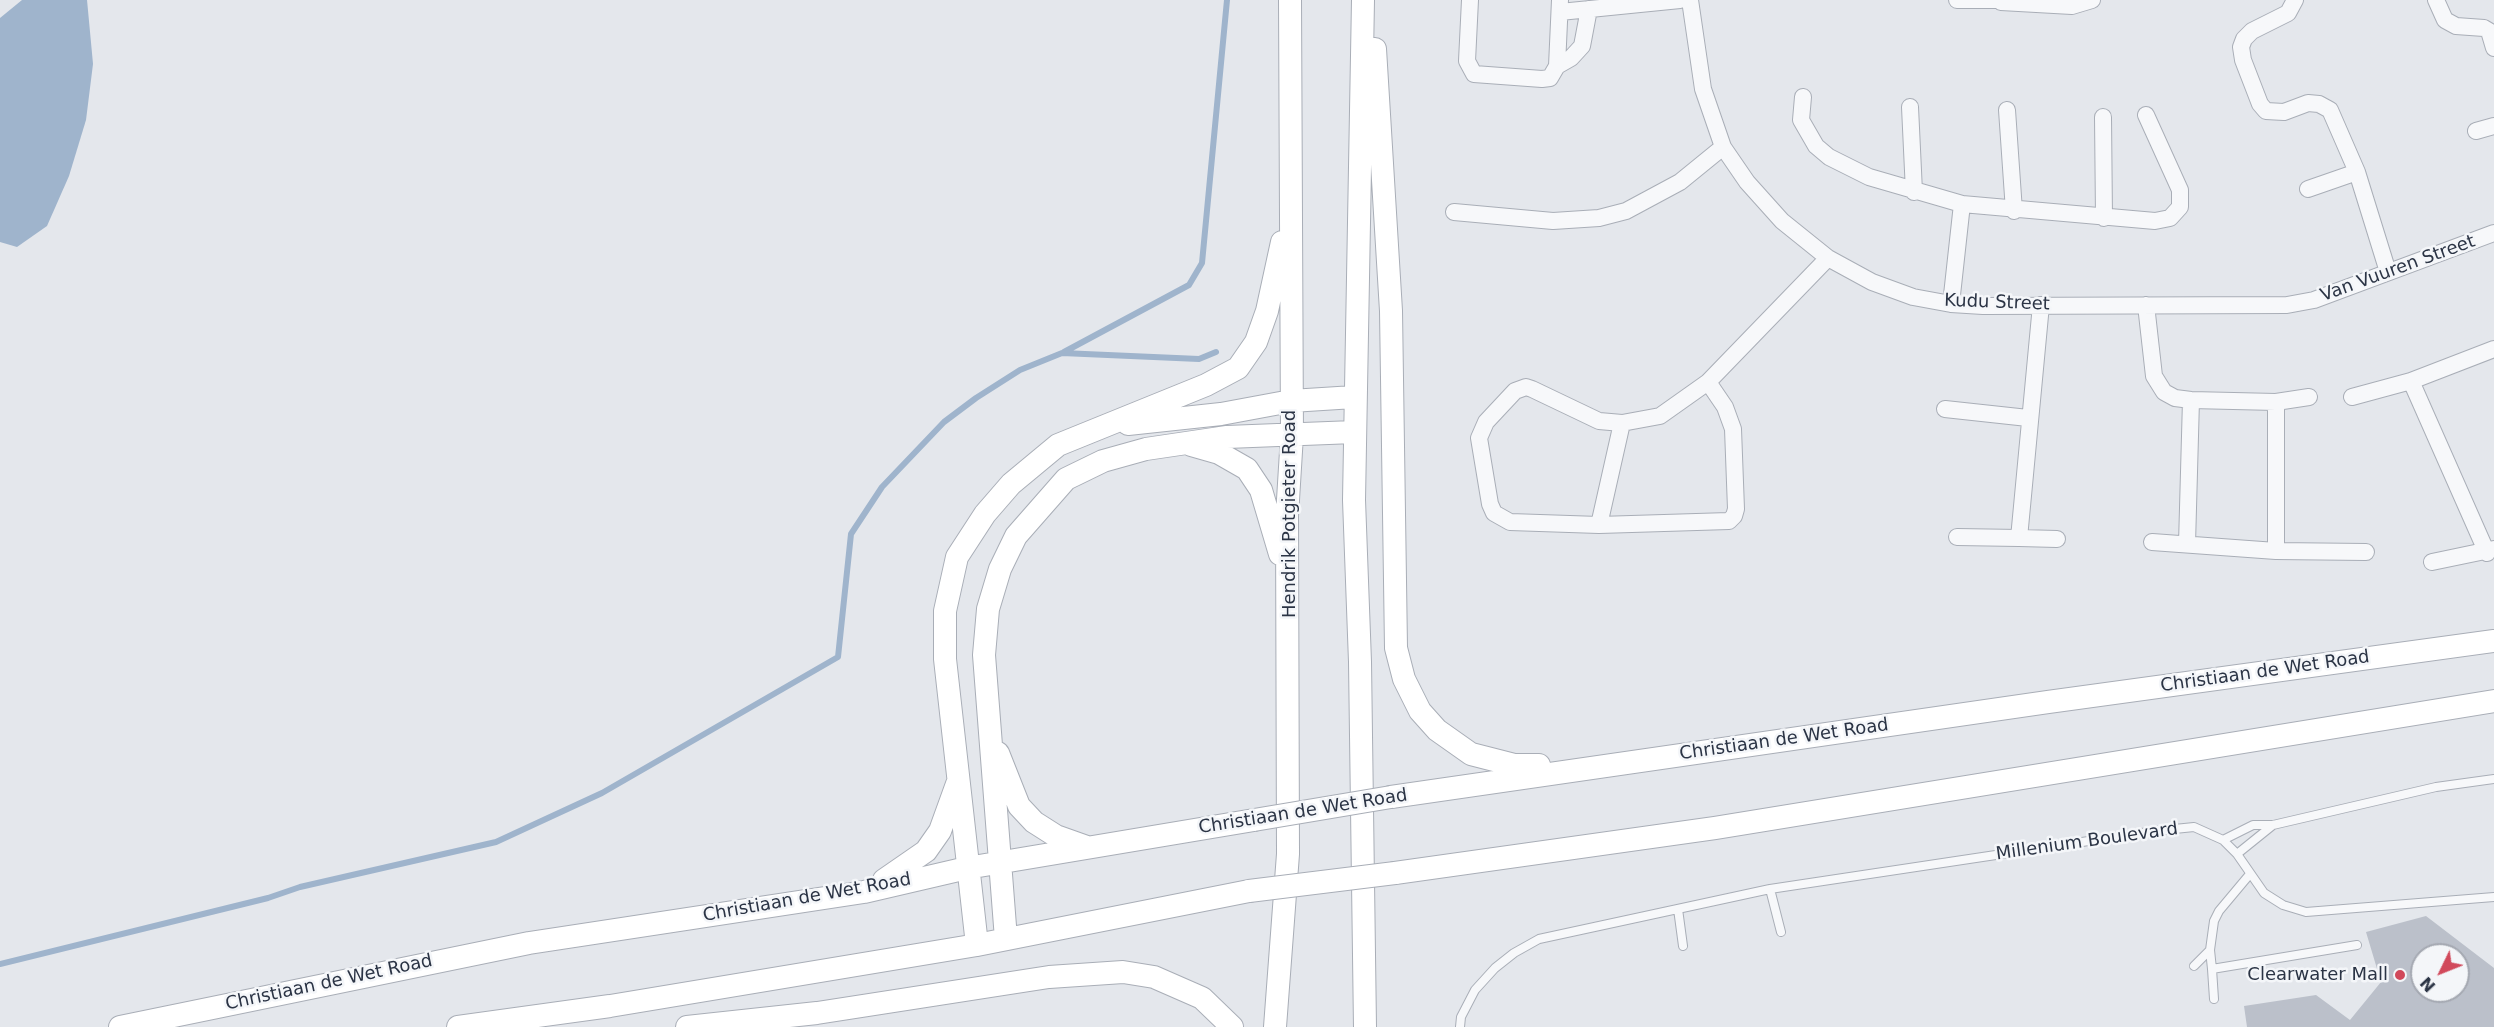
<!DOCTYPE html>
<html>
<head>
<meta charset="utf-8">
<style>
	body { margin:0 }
	#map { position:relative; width:2494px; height:1027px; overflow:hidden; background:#e4e7ec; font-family:"DejaVu Sans",sans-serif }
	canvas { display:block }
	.north { position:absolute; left:2410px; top:943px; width:60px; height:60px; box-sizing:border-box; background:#f4f6f9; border:2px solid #a4a8b1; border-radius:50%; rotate:227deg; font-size:16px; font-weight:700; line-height:24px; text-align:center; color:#2b3445 }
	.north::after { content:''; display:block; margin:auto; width:21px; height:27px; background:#d1495b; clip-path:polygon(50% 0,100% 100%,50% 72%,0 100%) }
</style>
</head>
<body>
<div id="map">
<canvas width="2494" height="1027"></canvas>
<div class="north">N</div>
</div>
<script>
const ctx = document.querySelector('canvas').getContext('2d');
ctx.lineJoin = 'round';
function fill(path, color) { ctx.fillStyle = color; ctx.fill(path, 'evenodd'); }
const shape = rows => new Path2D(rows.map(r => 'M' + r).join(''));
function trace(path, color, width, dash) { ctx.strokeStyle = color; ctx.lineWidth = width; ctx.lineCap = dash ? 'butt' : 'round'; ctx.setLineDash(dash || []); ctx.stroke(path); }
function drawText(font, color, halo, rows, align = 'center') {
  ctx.font = font + ' "DejaVu Sans",sans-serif'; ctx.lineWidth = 5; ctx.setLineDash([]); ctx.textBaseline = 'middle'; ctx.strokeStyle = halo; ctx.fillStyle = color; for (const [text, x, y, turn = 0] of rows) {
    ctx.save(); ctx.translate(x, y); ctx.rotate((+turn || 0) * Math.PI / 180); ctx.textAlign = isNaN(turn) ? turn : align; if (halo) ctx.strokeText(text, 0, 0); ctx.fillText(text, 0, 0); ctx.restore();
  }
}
fill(shape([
	[22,0,87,0,93,64,86,120,69,176,47,226,17,247,0,242,0,18]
]), '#9fb4cc');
trace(shape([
	[1064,352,1189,285,1202,263,1227,0],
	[0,964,268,898,300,887,496,842,602,793,838,657,851,534,882,487,944,422,976,398,1020,370,1062,353,1199,359,1216,352]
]), '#9fb4cc', 6);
fill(shape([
	[2426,916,2494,968,2494,1027,2247,1027,2244,1006,2316,995,2350,1020,2381,982,2366,932],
	[2422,955,2458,955,2458,991,2422,991]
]), '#bbc0ca');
const service = shape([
	[2223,840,2253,825,2273,825,2436,787,2494,779],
	[2237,854,2273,825],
	[1770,889,1781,932],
	[1678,909,1683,946],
	[2210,950,2212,969,2357,945],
	[2194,966,2210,950,2214,921,2219,911,2250,874],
	[2212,969,2214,999],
	[1460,1027,1461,1017,1475,990,1495,968,1514,953,1539,939,1770,889,2155,831,2194,827,2223,840,2237,854,2264,893,2283,905,2306,912,2494,897]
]);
const minor = shape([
	[1470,0,1467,61,1474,74,1542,79,1550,78,1557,66,1560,0],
	[1690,0,1703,89,1723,147,1747,182,1782,221,1828,258,1872,282,1913,297,1951,304,1983,306,2287,305,2314,300,2494,233],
	[1957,0,2001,0],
	[2295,0,2288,13,2252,31,2244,39,2241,47,2243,60,2260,104,2266,111,2284,112,2308,103,2319,104,2330,110,2357,172],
	[2436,0,2445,20,2456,26,2484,28,2489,31,2494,48],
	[2001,2,2072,6,2092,0],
	[1560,12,1680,0],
	[1557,66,1571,58,1582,46,1589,9],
	[1803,97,1801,120,1816,146,1829,157,1869,177,1962,204,1951,304],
	[1910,107,1914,192],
	[2007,110,2014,211],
	[2103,117,2104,218],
	[2476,131,2494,126],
	[2308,189,2357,172,2388,272],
	[1962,204,2155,221,2170,218,2180,207,2180,190,2146,115],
	[1454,212,1553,221,1599,218,1626,211,1680,182,1723,147],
	[2041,305,2019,538,2057,539],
	[2146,305,2154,376,2164,392,2175,398,2191,400,2276,402,2309,397],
	[2411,381,2487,553],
	[1708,382,1725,407,1733,429,1736,509,1734,516,1729,521,1599,525,1510,522,1494,513,1490,504,1479,438,1486,422,1515,391,1526,387,1532,389,1599,421,1622,423,1660,416,1708,382,1828,258],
	[2352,397,2411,381,2494,349],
	[2276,402,2276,551,2366,552],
	[1945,409,2028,418],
	[1599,525,1622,423],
	[1957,537,2019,538],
	[2152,542,2276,551],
	[2187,544,2191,400],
	[2432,562,2494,549]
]);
const secondary = shape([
	[1363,0,1354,500,1360,662,1365,1027],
	[1375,49,1391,311,1396,648,1404,679,1420,711,1437,730,1471,754,1514,765,1539,765],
	[1128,424,1221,414,1291,401,1354,397],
	[1191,445,1219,453,1247,469,1261,490,1280,554],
	[998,753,1019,806,1034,822,1056,836,1087,847],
	[1391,797,2048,702,2494,641],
	[1395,873,1715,828,2494,701],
	[884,880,926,851,940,831,957,784],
	[1006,939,984,655,988,609,1000,569,1016,536,1066,479,1103,461,1146,449,1227,437,1354,432],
	[977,945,945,659,945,611,957,557,985,514,1011,484,1058,445,1206,385,1238,368,1256,342,1267,311,1282,242],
	[120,1027,529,943,864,892,967,868,1254,820],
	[458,1027,610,1006,977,945,1249,891],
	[687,1027,817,1013,1049,977,1123,972,1154,977,1202,998,1232,1027],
	[1275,1027,1288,854,1287,516,1292,435,1290,0]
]);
trace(service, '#a9aeb7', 10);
trace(minor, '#a9aeb7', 18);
trace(secondary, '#a9aeb7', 24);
trace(service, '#f7f8fa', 8);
trace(minor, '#f7f8fa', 16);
trace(secondary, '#fff', 22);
const secondaryBridge = shape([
	[1254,820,1391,797],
	[1249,891,1395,873]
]);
trace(secondaryBridge, '#a9aeb7', 24, []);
trace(secondaryBridge, '#fff', 22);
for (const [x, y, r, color] of [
	[2400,975,6,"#d1495b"]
]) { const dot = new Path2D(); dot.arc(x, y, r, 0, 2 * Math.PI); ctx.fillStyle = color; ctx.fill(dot); trace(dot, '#f4f6f9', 2); }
drawText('18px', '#2b3445', '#f4f6f9', [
	["Van Vuuren Street",2398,269,-20],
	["Kudu Street",1997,303,2],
	["Hendrik Potgieter Road",1290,514,-90],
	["Christiaan de Wet Road",2265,672,-8],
	["Christiaan de Wet Road",1784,740,-8],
	["Christiaan de Wet Road",1303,812,-9],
	["Millenium Boulevard",2087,842,-8],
	["Christiaan de Wet Road",807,898,-10],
	["Christiaan de Wet Road",329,983,-12]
]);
drawText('18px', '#2b3445', '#f4f6f9', [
	["Clearwater Mall",2388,975]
], 'right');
</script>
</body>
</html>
